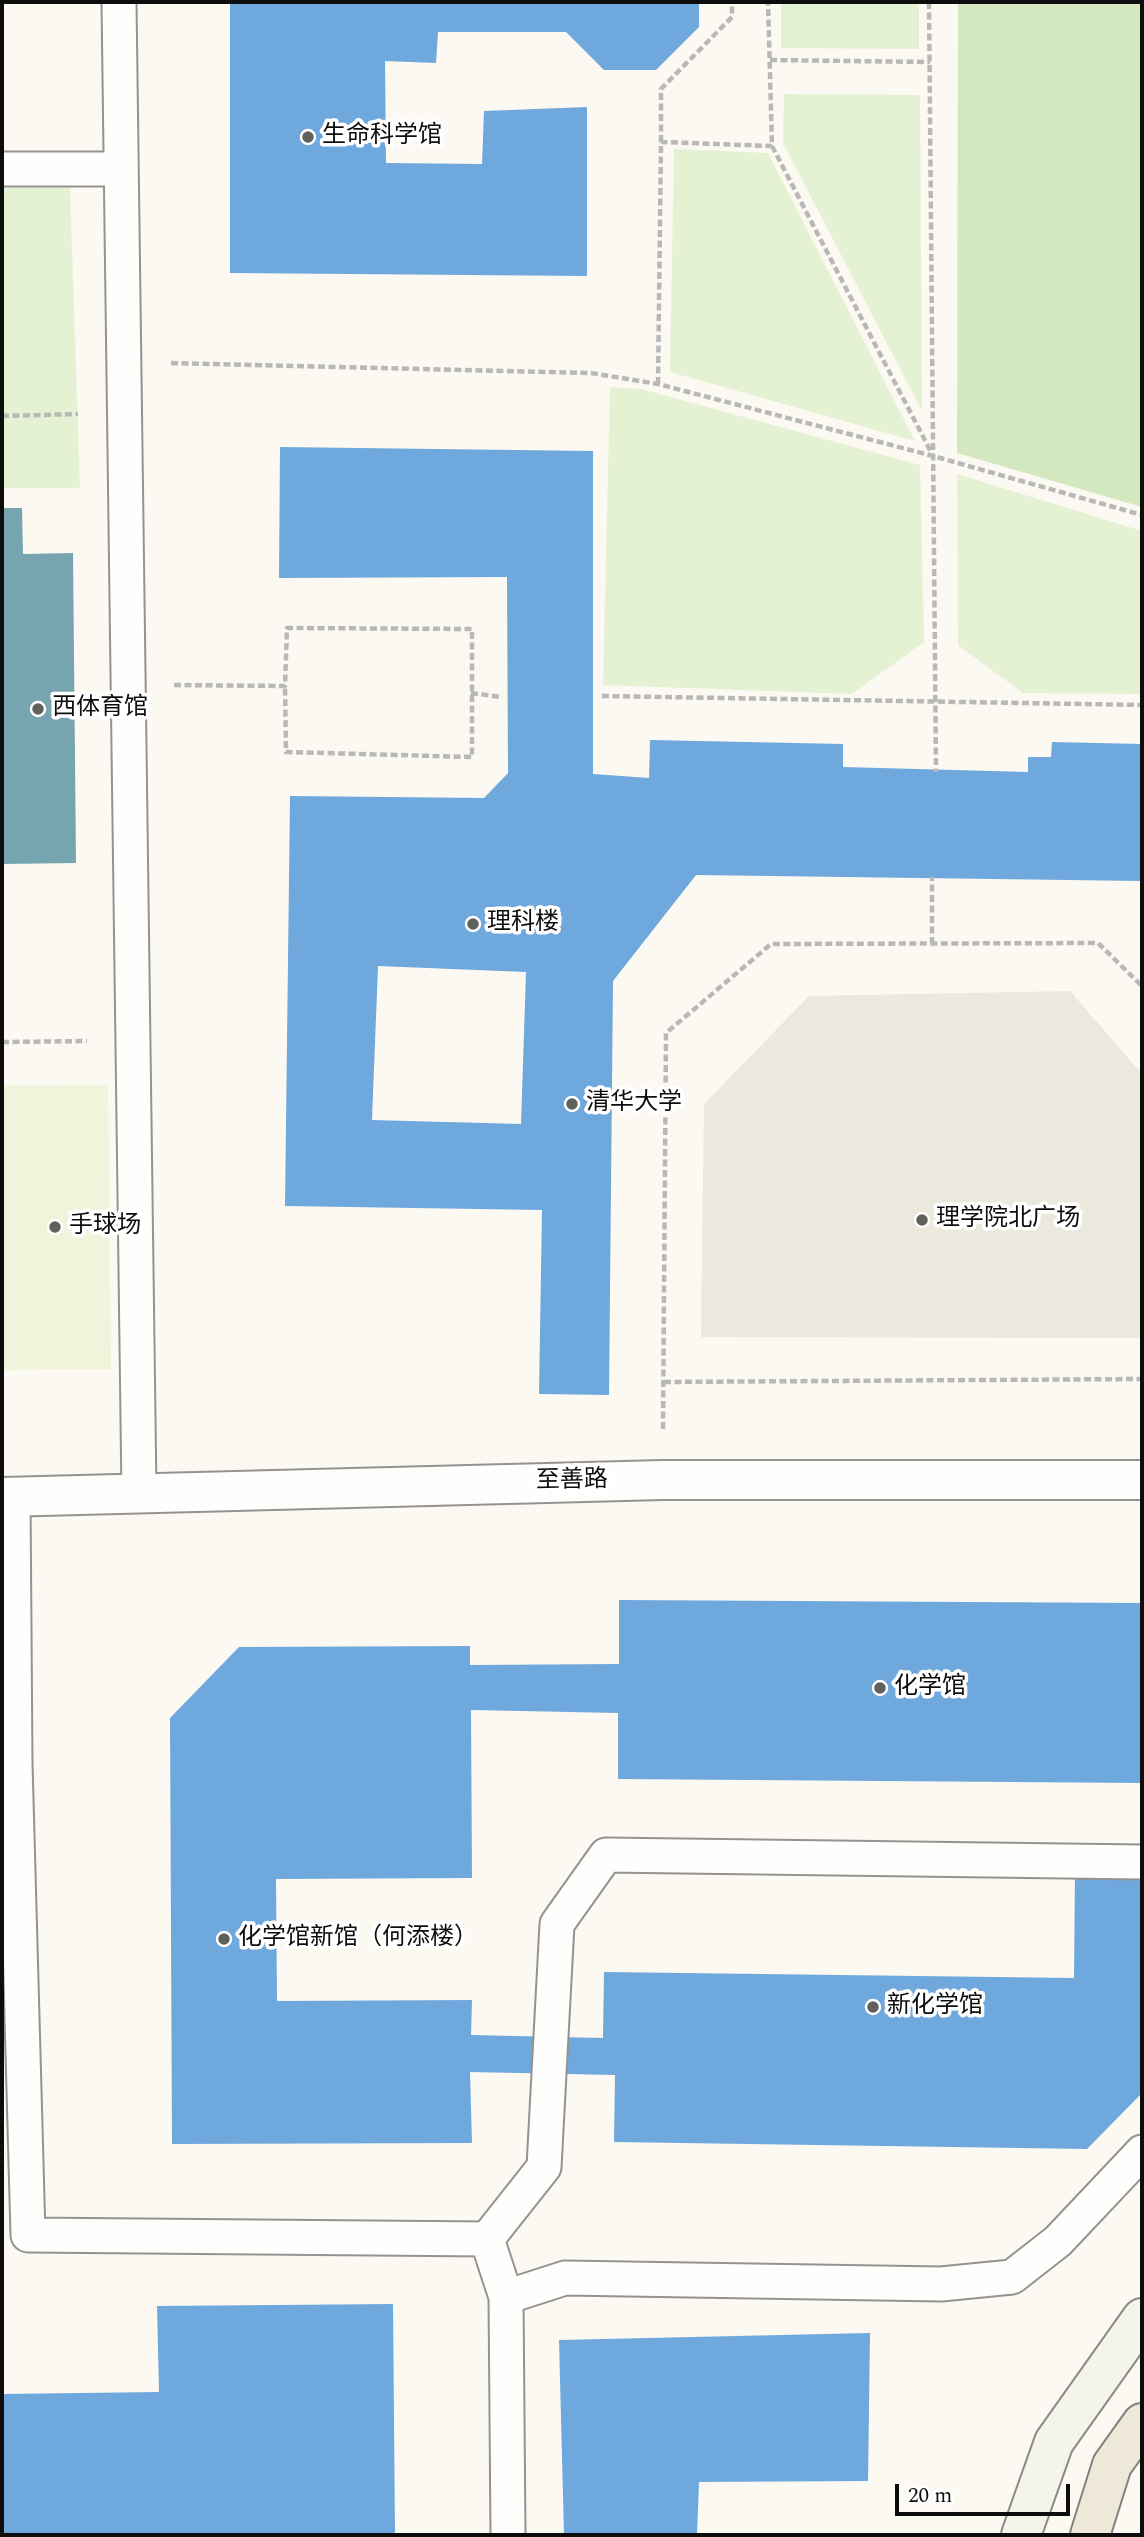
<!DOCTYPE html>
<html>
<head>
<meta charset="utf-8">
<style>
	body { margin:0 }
	#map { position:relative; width:1144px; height:2537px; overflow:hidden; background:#fbf9f2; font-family:Spectral,serif }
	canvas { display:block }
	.frame { position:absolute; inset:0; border:4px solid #0d0d0d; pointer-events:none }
	.scale { position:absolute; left:895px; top:2484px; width:175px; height:32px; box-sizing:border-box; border:4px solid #0d0d0d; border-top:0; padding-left:9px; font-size:21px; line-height:24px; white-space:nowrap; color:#0d0d0d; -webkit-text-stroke:5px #fff; paint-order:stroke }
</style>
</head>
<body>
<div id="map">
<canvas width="1144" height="2537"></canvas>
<div class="frame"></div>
<div class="scale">20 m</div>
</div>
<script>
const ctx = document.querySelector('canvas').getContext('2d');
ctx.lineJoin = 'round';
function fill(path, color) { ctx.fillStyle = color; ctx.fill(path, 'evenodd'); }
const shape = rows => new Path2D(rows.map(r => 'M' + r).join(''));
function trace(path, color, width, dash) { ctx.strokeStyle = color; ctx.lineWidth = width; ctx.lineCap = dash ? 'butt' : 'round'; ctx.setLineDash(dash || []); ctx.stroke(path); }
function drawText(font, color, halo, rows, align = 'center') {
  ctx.font = font + ' Spectral,"Noto Sans SC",serif'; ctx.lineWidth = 7; ctx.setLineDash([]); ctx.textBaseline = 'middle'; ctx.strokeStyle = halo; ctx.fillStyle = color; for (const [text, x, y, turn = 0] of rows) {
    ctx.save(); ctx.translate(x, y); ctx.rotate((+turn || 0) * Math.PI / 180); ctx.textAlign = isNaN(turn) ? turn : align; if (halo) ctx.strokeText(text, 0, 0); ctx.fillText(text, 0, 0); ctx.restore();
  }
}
fill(shape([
	[781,2,919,2,919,49,781,48],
	[784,94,920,95,922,411,783,143],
	[674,149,768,153,915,441,670,372],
	[2,186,70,187,80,488,2,488],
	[610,387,641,389,920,465,924,642,852,694,603,685],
	[957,474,1142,531,1142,694,1023,693,958,645]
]), '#e4f1d2');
fill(shape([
	[958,2,1142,2,1142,507,957,453]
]), '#d4e8bf');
fill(shape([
	[108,1085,111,1369,2,1370,2,1086]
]), '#eef5db');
fill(shape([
	[1070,991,1142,1074,1142,1338,701,1337,704,1104,809,996]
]), '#ebe8dd');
fill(shape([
	[230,2,699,2,699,27,656,70,604,70,566,32,438,32,436,63,385,61,386,163,482,164,484,111,587,107,587,276,230,273],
	[280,447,593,451,593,774,649,778,650,740,843,744,843,767,1028,772,1028,757,1051,757,1052,742,1142,744,1142,881,696,875,613,981,609,1395,539,1394,542,1210,285,1206,290,796,484,798,508,773,507,577,279,578],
	[378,966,526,972,521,1124,372,1120],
	[619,1600,1142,1603,1142,1783,618,1779,618,1713,471,1710,472,1878,276,1879,277,2001,472,2000,471,2035,603,2038,604,1972,1074,1978,1075,1870,1142,1871,1142,2093,1087,2149,614,2142,615,2075,470,2072,472,2143,172,2144,170,1718,239,1647,470,1646,470,1665,619,1664],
	[393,2304,395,2535,2,2535,2,2394,159,2392,157,2306],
	[870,2333,868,2481,699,2482,697,2535,564,2535,559,2340]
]), '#6fa8dc');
fill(shape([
	[2,508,22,508,23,554,73,553,76,863,2,864]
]), '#76a5af');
const lane = shape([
	[119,2,139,1492],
	[2,169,121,169],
	[13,1497,15,1763,28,2235,487,2239],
	[487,2239,544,2167,557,1924,606,1855,1142,1862],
	[487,2239,506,2297,508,2535],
	[506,2297,565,2278,941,2284,1012,2277,1058,2241,1142,2152]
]);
const street = shape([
	[2,1497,663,1480,1142,1480]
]);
const secondary = shape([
	[1021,2535,1054,2442,1142,2318]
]);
const primary = shape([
	[1090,2535,1112,2465,1142,2423]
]);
trace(lane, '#949390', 37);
trace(street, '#949390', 42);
trace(secondary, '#8b8a87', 42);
trace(primary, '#81817d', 42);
trace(shape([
	[929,2,936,772],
	[770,60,930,62],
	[661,142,661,89,732,17,732,2],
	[772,146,931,452],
	[171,363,591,373,658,384,933,456,1142,515],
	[658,384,661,142,772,146,768,2],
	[2,416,78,414],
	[174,685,285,686,287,628,472,629,472,757,286,752,285,686],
	[471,693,501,697],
	[602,696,1142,705],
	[932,944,932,877],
	[2,1042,87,1041],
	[664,1382,1142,1379],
	[663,1429,666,1033,771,944,1098,943,1142,986]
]), '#b8b8b6', 4.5, [7, 3.5]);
trace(lane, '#fefefd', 33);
trace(street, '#fefefd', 38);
trace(secondary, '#f5f4ea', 38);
trace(primary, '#ede8d8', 38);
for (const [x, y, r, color] of [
	[308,137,7,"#60605d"],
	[38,709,7,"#60605d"],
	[473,924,7,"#60605d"],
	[572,1104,7,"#60605d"],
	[922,1220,7,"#60605d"],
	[55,1227,7,"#60605d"],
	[880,1688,7,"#60605d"],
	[224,1939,7,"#60605d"],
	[873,2007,7,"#60605d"]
]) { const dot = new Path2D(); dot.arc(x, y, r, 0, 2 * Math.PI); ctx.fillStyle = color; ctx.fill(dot); trace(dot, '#fff', 2.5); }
drawText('24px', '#0d0d0d', '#fff', [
	["生命科学馆",322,137],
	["西体育馆",52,709],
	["理科楼",487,924],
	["清华大学",586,1104],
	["理学院北广场",936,1220],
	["手球场",69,1227],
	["化学馆",894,1688],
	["化学馆新馆（何添楼）",238,1939],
	["新化学馆",887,2007]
], 'left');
drawText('24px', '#0d0d0d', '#fff', [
	["至善路",572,1482,-1]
]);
</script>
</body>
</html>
